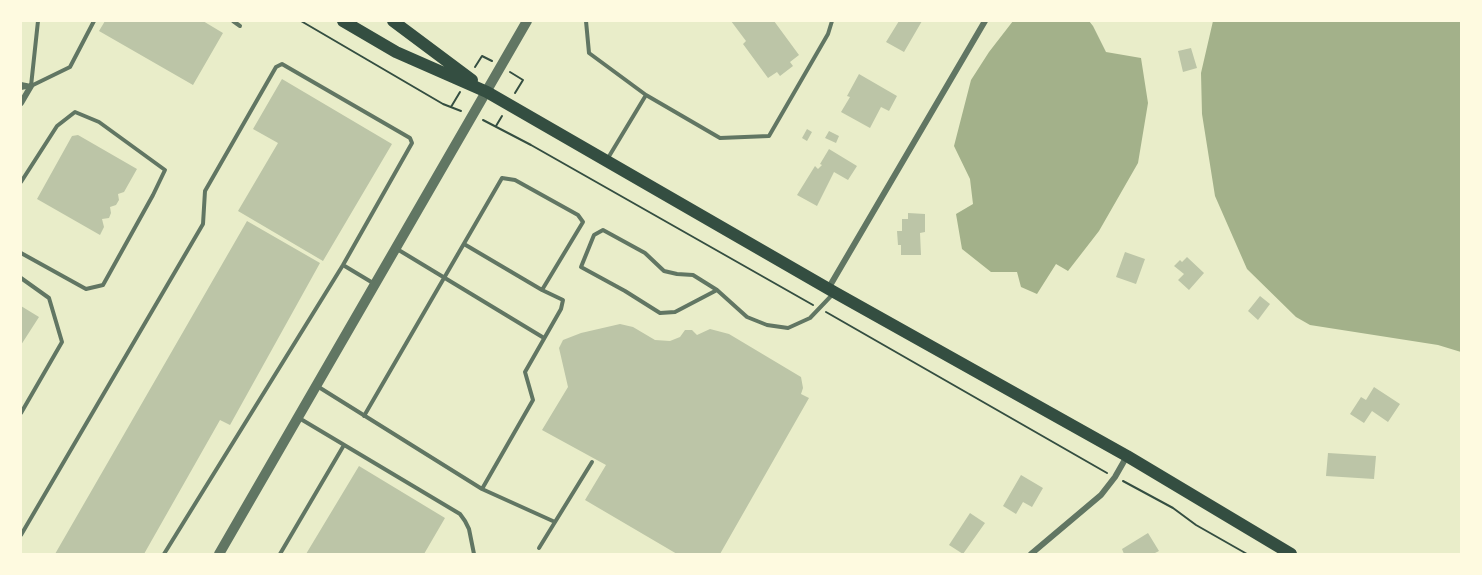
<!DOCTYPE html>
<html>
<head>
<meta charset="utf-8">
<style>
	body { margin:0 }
	#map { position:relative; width:1482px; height:575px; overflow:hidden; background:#e9edc9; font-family:"Exo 2",sans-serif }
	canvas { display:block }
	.frame { position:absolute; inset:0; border:22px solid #fefae0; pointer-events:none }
</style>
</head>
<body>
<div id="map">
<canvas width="1482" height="575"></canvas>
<div class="frame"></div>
</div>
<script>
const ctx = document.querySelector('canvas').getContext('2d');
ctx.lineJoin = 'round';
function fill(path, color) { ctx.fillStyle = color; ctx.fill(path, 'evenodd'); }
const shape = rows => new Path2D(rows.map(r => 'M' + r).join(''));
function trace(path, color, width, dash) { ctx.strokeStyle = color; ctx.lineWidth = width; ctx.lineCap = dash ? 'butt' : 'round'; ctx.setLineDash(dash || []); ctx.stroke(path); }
fill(shape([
	[1013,21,1089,21,1093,26,1106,52,1141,58,1148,103,1138,163,1099,231,1068,271,1056,264,1037,294,1021,287,1017,272,991,272,962,249,956,214,973,204,970,179,954,146,971,80,989,52],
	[1213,21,1461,21,1461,352,1438,345,1310,325,1296,317,1247,269,1215,196,1202,114,1201,73]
]), '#a3b18a');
fill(shape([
	[105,21,203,21,223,33,193,85,99,31],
	[731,21,774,21,799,55,790,62,793,66,780,76,777,72,768,78,743,44,746,41],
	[899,21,922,21,904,52,886,42],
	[1191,48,1197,68,1183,72,1178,51],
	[859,74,897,96,889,111,881,107,870,128,841,112,850,97,847,96],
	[282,79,392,144,323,261,238,211,278,143,253,129],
	[807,129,812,132,807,141,802,138],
	[829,131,839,136,836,143,825,138],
	[78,135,137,169,124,192,118,194,119,200,116,205,110,207,111,213,109,218,102,219,104,227,100,235,37,199,72,136],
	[829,149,857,166,848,180,834,172,817,206,797,195,815,166,818,169,822,165,820,164],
	[908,213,925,214,925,232,920,233,921,255,901,255,901,245,898,245,897,231,902,231,902,219,908,219],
	[247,221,320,263,230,425,220,420,144,554,55,554],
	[1125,252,1145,259,1136,284,1116,277],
	[1187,257,1204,273,1189,290,1178,280,1184,274,1174,266,1180,260,1182,262],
	[1260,296,1270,304,1258,320,1248,311],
	[21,306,39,317,21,345],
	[620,324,633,327,655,340,670,341,680,337,685,330,692,330,697,335,710,329,729,334,801,377,803,388,801,394,809,398,720,554,677,554,585,500,606,465,542,430,568,387,559,348,563,340,581,333],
	[1374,387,1400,404,1388,422,1372,411,1364,423,1350,414,1361,397,1366,400],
	[1328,453,1376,456,1374,479,1326,476],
	[359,466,445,518,424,554,306,554],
	[1021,475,1043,488,1032,507,1023,502,1016,514,1003,506],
	[970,513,985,523,963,554,949,545],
	[1148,533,1159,551,1153,554,1124,554,1122,549]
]), '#bcc5a7');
trace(shape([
	[301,21,443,104,461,111],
	[475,67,482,56,492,61],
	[510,72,523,80,515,93],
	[451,107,460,92],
	[483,120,531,145,813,305],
	[496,126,502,116],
	[826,312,1107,473],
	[1123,481,1173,508,1196,525,1247,554]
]), '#344e41', 2);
trace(shape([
	[233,21,240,26],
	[586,21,589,53,646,95,720,138,769,136,828,34,832,21],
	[21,84,31,86,38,21],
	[21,88,31,86,70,67,94,21],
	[608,158,646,95],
	[21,182,57,126,75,112,99,122,165,170,153,195,103,285,86,289,21,253],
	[464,244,542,290,563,300,561,309,525,372,533,400,482,489],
	[397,249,544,338],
	[343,265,373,283],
	[21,278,49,298,62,342,21,413],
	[717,290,675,312,660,313,625,291,581,267,594,235,603,230,645,253,664,271,677,274,693,275,717,290,747,317,767,325,788,328,810,318,832,295],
	[317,386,482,489,555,522],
	[364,416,502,178,515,180,578,215,583,222,542,290],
	[299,418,460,514,465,521,469,529,474,554],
	[21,535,203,224,205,191,276,67,282,64,410,138,412,143,343,265,164,554],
	[539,548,592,462],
	[280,554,344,445]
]), '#617663', 4);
trace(shape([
	[21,103,31,86],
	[828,289,985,21],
	[1031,554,1101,495,1115,477,1127,456]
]), '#617663', 6);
trace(shape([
	[219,554,527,21]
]), '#617663', 10);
trace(shape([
	[343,21,396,52,487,92,834,292,1127,456,1291,554],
	[393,21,472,80]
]), '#344e41', 12);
</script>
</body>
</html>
